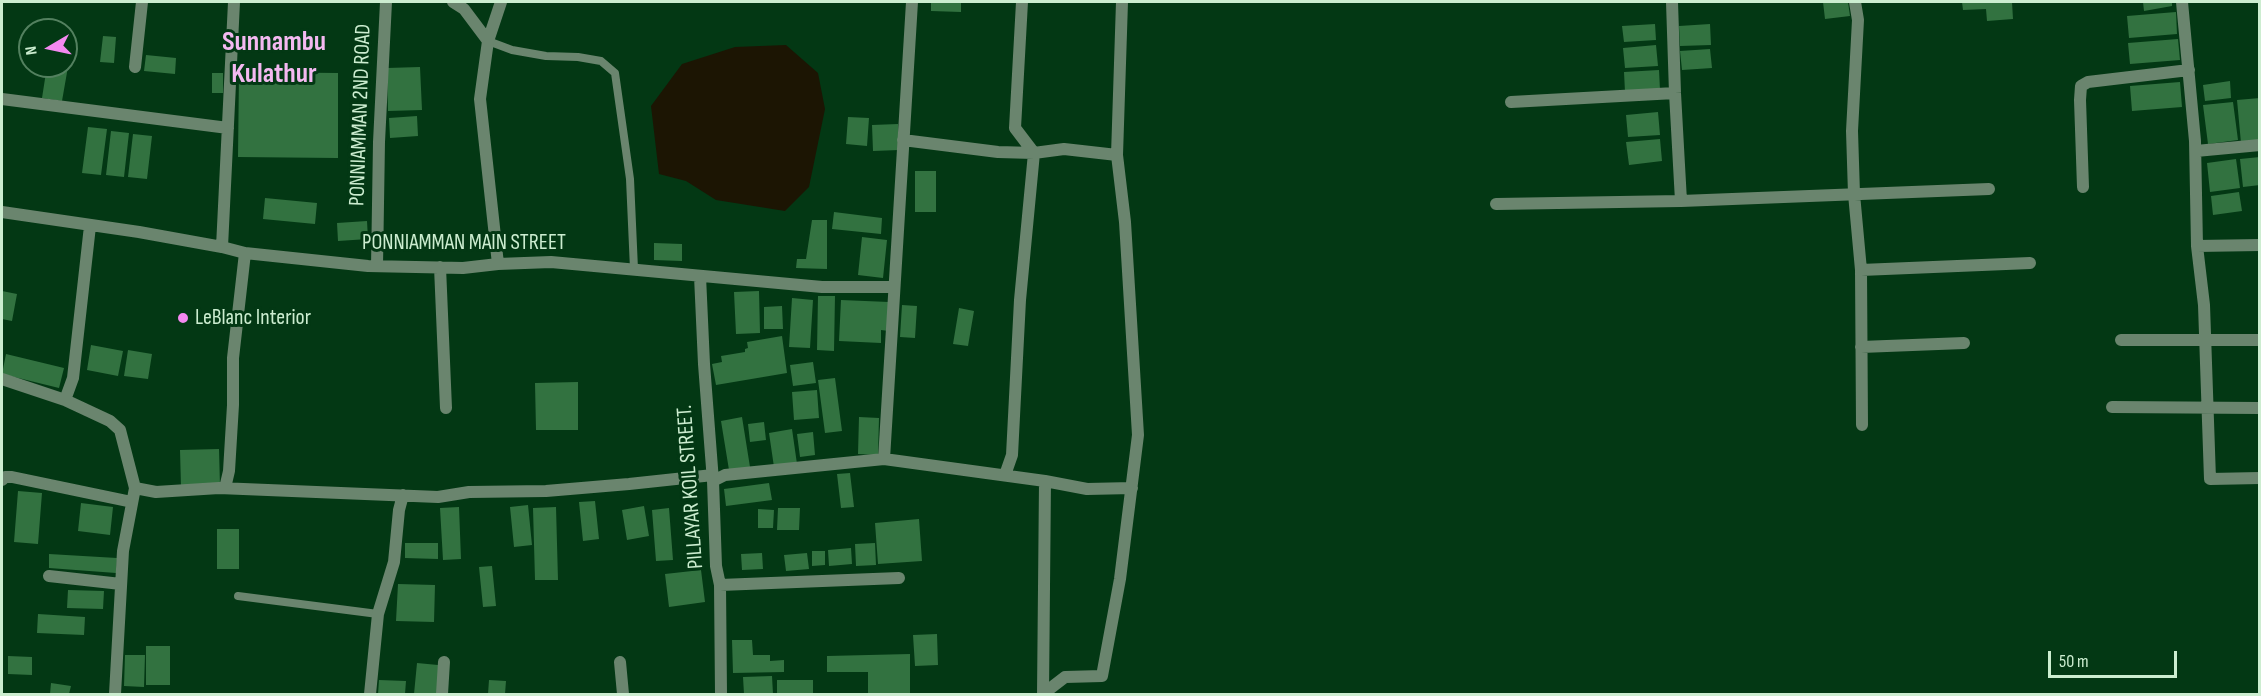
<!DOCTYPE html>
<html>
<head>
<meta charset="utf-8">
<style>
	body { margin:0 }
	#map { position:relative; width:2261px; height:696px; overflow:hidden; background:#033814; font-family:"Sofia Sans Condensed",sans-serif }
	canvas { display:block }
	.frame { position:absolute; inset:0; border:3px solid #ccedd0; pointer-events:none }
	.north { position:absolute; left:18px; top:18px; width:60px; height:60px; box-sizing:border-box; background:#033814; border:2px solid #53805f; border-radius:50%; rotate:261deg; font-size:16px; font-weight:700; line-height:24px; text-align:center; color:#ccedd0 }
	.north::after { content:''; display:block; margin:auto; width:21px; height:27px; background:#f489f0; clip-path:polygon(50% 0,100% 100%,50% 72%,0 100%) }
	.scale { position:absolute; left:2048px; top:651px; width:129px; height:27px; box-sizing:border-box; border:3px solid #ccedd0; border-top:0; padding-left:8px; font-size:18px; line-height:21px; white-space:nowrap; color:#ccedd0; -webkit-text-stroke:4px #033814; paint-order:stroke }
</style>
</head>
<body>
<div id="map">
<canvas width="2261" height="696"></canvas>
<div class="frame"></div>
<div class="north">N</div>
<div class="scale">50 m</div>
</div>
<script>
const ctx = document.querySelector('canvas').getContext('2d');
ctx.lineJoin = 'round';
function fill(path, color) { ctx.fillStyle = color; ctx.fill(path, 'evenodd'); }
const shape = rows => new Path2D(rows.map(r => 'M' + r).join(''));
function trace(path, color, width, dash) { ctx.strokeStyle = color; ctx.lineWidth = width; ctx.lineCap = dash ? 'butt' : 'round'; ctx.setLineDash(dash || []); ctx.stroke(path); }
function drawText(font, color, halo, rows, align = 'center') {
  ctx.font = font + ' "Sofia Sans Condensed",sans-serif'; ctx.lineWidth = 6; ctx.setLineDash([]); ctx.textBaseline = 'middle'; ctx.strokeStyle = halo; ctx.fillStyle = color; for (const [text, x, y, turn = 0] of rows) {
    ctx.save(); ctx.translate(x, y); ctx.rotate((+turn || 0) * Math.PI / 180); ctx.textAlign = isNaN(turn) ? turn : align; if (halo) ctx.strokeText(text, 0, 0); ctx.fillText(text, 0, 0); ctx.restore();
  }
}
fill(shape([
	[786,45,818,73,825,109,809,187,785,211,716,200,686,181,659,174,651,106,682,64,735,47]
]), '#1c1503');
fill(shape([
	[931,2,961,2,961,12,931,11],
	[1823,2,1848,2,1850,16,1825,19],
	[1962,2,2012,2,2013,19,1987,21,1986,9,1963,10],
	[2143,2,2172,2,2172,6,2144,11],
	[2176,12,2177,34,2129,38,2127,16],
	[1655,24,1656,40,1624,42,1622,26],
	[1710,24,1711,45,1680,46,1679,26],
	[103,36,116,37,114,63,100,62],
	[2178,39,2180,60,2130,64,2128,43],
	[1656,45,1658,66,1625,68,1623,48],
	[1710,49,1712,68,1682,70,1680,51],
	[146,55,176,58,175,74,144,71],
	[66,61,69,61,62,101,42,98,47,66,66,66],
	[420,67,422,110,388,111,387,68],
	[1659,70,1660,90,1625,92,1624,72],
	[239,72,338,73,338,158,238,157],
	[212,73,223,73,223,93,212,93],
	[2230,81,2231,98,2205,101,2203,85],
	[2180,82,2182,107,2132,111,2130,86],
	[2260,98,2260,141,2241,143,2237,100],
	[2233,102,2238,140,2208,144,2203,105],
	[1658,112,1660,135,1628,137,1626,115],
	[417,116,418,136,390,138,389,118],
	[848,117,869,118,867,146,846,144],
	[898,124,899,150,873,151,872,125],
	[88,127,107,129,101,175,82,173],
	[111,131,129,133,124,177,106,175],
	[133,134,152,136,147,179,128,177],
	[1660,139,1662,161,1629,165,1626,142],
	[2260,157,2260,185,2243,187,2240,159],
	[2236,159,2240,188,2210,192,2207,163],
	[915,171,936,171,936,212,915,212],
	[2239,192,2242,211,2213,215,2211,196],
	[265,198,317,203,315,224,263,219],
	[834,212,882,218,881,234,832,229],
	[812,220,827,220,827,269,796,268,797,259,806,259],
	[367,221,368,239,338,241,337,223],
	[862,237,887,240,883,278,858,275],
	[654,243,682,244,682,261,654,260],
	[2,291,17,294,12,321,2,319],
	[759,291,760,333,736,334,734,292],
	[818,296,835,296,834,351,817,350],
	[792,298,813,300,810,348,789,347],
	[841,300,889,302,889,331,881,330,881,343,839,341],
	[902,305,917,306,915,338,900,337],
	[782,306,783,329,764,329,764,307],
	[959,308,974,311,968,346,953,344],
	[782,336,787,373,716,385,712,364,722,362,721,356,745,352,745,349,748,348,747,342],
	[91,345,123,351,118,376,87,370],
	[128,350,152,354,148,379,124,376],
	[6,354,64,368,59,388,2,374],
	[813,362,816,383,793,386,790,365],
	[835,378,842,431,825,433,818,380],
	[578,382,578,430,536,430,535,383],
	[817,390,819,418,794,420,792,392],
	[742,417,750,467,729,470,721,421],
	[859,417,879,418,878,455,858,454],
	[764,422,766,440,750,442,748,424],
	[792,429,797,464,774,467,769,433],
	[813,432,815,455,800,457,797,434],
	[219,449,220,486,181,487,180,450],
	[850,473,854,507,841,508,837,474],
	[769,483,772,500,726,506,724,489],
	[18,491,42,493,38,544,14,542],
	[595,501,599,539,583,541,579,502],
	[81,503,113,507,110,535,78,531],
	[528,505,532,545,514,547,510,507],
	[644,506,649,536,627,540,622,510],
	[459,507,461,559,443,560,440,508],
	[556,507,558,580,535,580,533,508],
	[669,508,673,560,656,561,652,510],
	[778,508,800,508,799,530,777,530],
	[758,509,774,510,773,528,758,528],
	[919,519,922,561,878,564,875,523],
	[217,529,239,529,239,569,217,569],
	[405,543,438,543,438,559,405,558],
	[875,543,876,565,856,566,855,544],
	[851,548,852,564,829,566,828,550],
	[812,551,825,551,825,565,812,566],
	[762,553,763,569,742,570,741,554],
	[807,553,809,569,786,571,784,555],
	[49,554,117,558,116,573,49,568],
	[492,566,496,606,483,607,479,567],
	[701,570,705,602,669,607,665,574],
	[398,584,435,585,434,622,396,621],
	[68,590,104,591,103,609,67,608],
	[38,614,85,617,84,635,37,633],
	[937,634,938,665,915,666,913,635],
	[732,640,752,640,753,655,770,655,770,661,784,660,784,672,733,673],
	[146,646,170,646,170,685,146,685],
	[910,654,910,694,868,694,868,672,827,672,827,656],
	[125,655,145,655,144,687,124,686],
	[8,656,32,657,32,675,8,674],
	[417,663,438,665,438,694,414,694],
	[772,676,773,694,744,694,743,677],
	[379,680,406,681,405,694,378,694],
	[489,680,506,681,505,694,488,694],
	[777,680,813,680,813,694,777,694],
	[51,683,71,686,69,694,50,694]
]), '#327240');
trace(shape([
	[488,41,512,50,546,56,578,57,601,61,615,73,630,179,634,269],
	[238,596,378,614]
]), '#6a856e', 8);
trace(shape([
	[453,2,464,9,488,41],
	[1672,2,1675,93,1681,201],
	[1855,2,1858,20,1852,131,1854,194,1861,270,1862,425],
	[2182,2,2195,141,2197,246,2204,305,2210,479,2260,478],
	[135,67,142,2],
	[2,99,228,128],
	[1511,102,1675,93],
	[903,140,998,152,1034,153,1064,149,1117,155,1122,2],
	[2196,151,2260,145],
	[2083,187,2080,100,2081,86,2088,82,2189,70],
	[1496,204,1681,201,1989,189],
	[2,212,139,232,222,247,245,253,368,266,463,268,498,264,551,262,822,287,894,287],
	[2197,246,2260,245],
	[222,247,234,2],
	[498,264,480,99,488,41,501,2],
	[377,266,379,142,386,2],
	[440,267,446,408],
	[1861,270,2030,263],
	[700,276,704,364,713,481,716,566,720,585,721,694],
	[2121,340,2260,340],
	[1861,347,1964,343],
	[2,379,65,400,110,421,120,430,135,488,156,492,219,488,438,497,469,492,546,491,629,484,713,475],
	[65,400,73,378,90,226],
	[2112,407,2260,408],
	[884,459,912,2],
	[1005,475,1012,455,1020,300,1034,153,1015,128,1022,2],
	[2,480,5,477,12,477,132,502],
	[713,481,725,475,884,459,1045,481],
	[225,488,229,471,233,405,233,358,245,253],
	[49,576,121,584],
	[720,585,899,578],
	[620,662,623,694],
	[115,694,123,551,135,488],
	[370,694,378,614,394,562,399,510,403,495],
	[442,694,444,662],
	[1043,694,1065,677,1102,676,1120,579,1138,435,1125,222,1117,155],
	[1043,694,1045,481,1087,489,1132,488]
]), '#6a856e', 12);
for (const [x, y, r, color] of [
	[183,318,6,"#f489f0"]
]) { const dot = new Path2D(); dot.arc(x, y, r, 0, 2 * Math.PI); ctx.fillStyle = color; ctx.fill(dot); trace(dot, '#033814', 2); }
drawText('22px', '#ccedd0', '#033814', [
	["PONNIAMMAN 2ND ROAD",361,115,-88],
	["PONNIAMMAN MAIN STREET",464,243],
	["PILLAYAR KOIL STREET.",691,487,-94]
]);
drawText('22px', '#ccedd0', '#033814', [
	["LeBlanc Interior",195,318]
], 'left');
drawText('bold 28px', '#f4b9f1', '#033814', [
	["Sunnambu",274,43],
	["Kulathur",274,75]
]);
</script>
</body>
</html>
